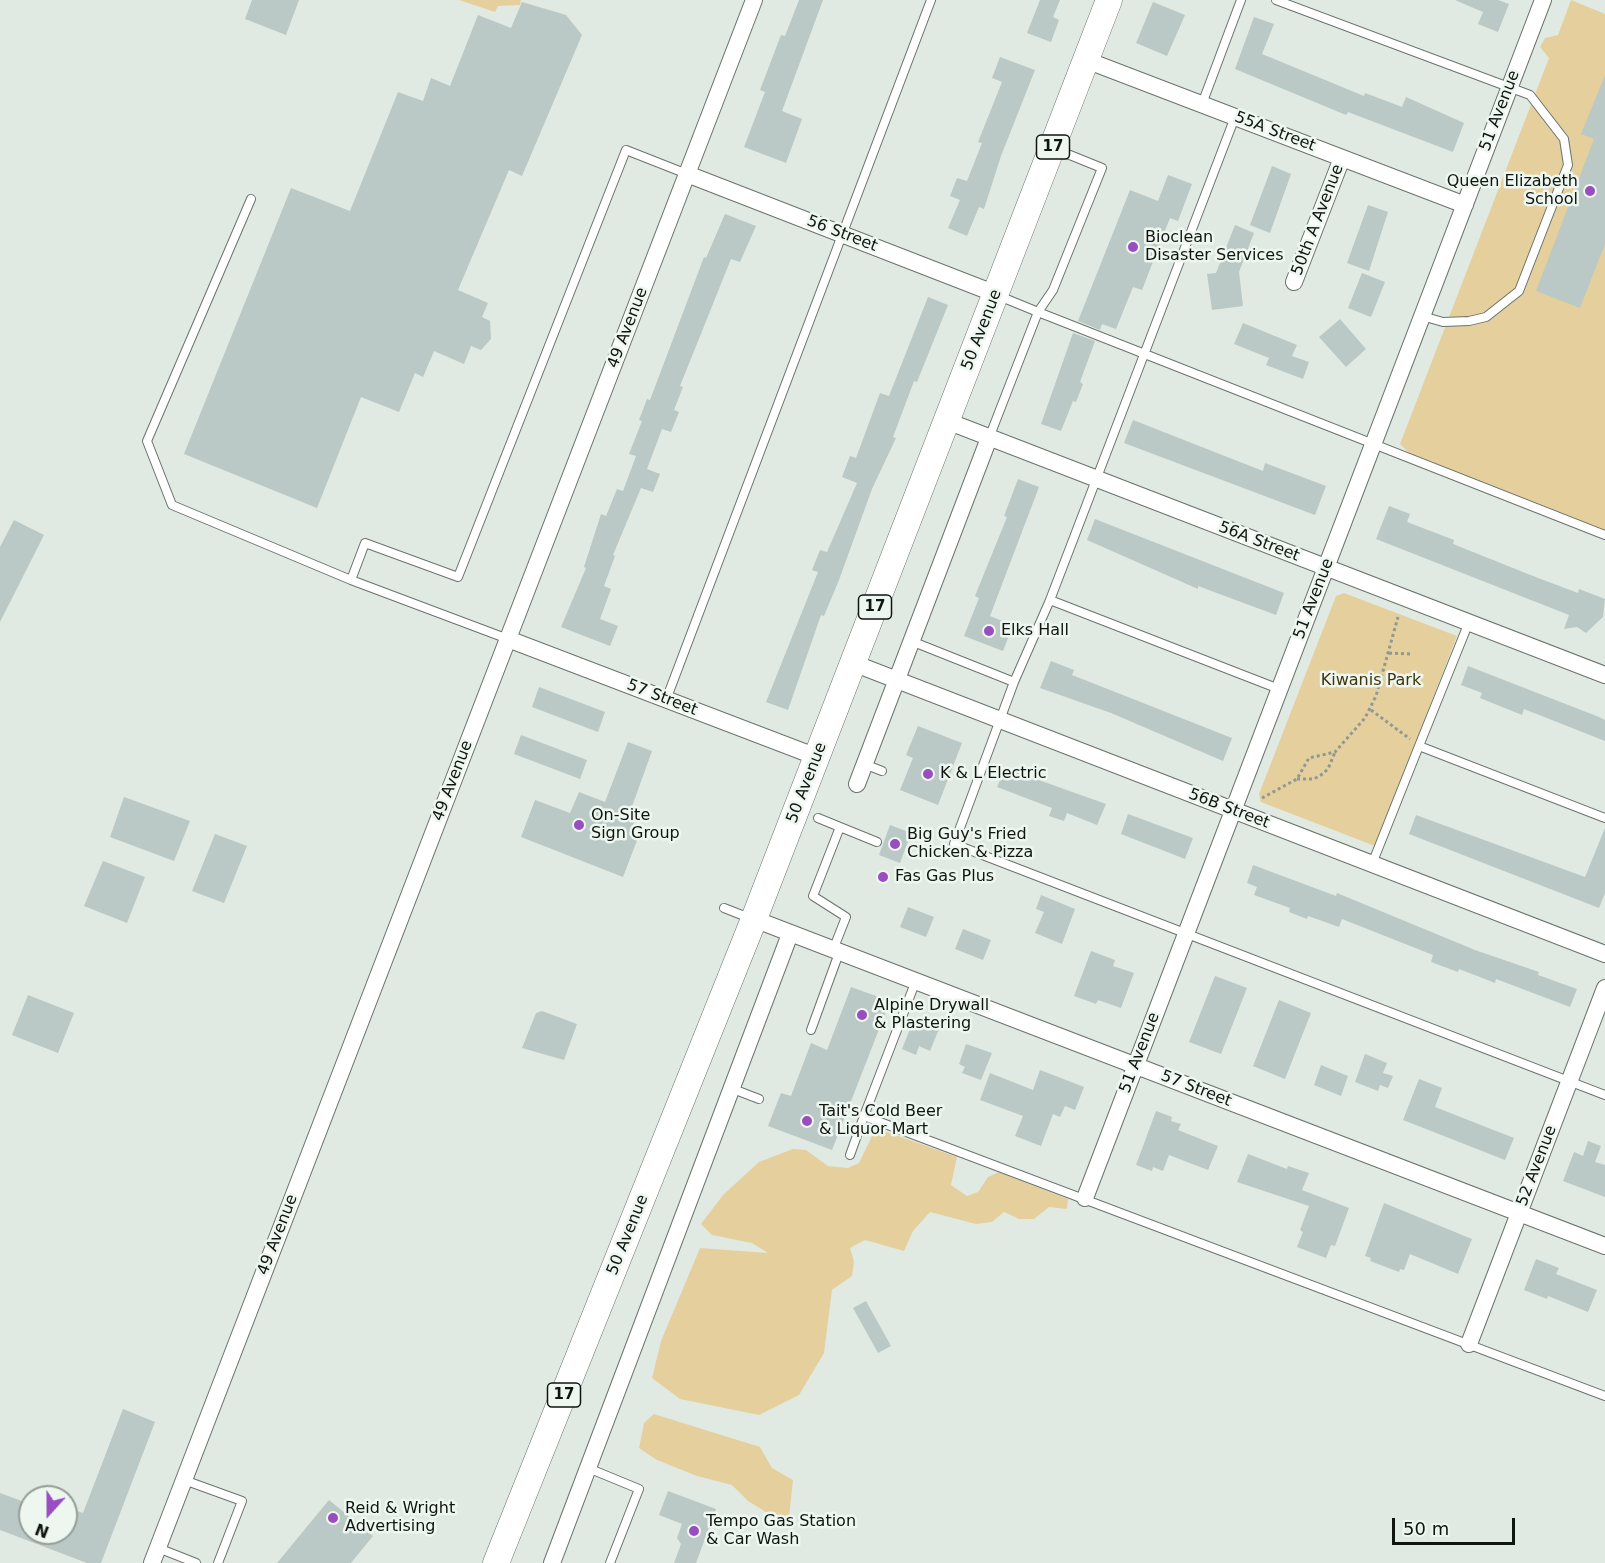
<!DOCTYPE html>
<html>
<head>
<meta charset="utf-8">
<style>
	body { margin:0 }
	#map { position:relative; width:1605px; height:1563px; overflow:hidden; background:#e0eae2; font-family:"DejaVu Sans",sans-serif }
	canvas { display:block }
	.north { position:absolute; left:18px; top:1485px; width:60px; height:60px; box-sizing:border-box; background:#edf7ef; border:2px solid #959d97; border-radius:50%; rotate:201deg; font-size:16px; font-weight:700; line-height:24px; text-align:center; color:#111512 }
	.north::after { content:''; display:block; margin:auto; width:21px; height:27px; background:#984dc0; clip-path:polygon(50% 0,100% 100%,50% 72%,0 100%) }
	.scale { position:absolute; left:1392px; top:1518px; width:123px; height:27px; box-sizing:border-box; border:3px solid #111512; border-top:0; padding-left:8px; font-size:18px; line-height:21px; white-space:nowrap; color:#111512; -webkit-text-stroke:4px #edf7ef; paint-order:stroke }
</style>
</head>
<body>
<div id="map">
<canvas width="1605" height="1563"></canvas>
<div class="north">N</div>
<div class="scale">50 m</div>
</div>
<script>
const ctx = document.querySelector('canvas').getContext('2d');
ctx.lineJoin = 'round';
function fill(path, color) { ctx.fillStyle = color; ctx.fill(path, 'evenodd'); }
const shape = rows => new Path2D(rows.map(r => 'M' + r).join(''));
function trace(path, color, width, dash) { ctx.strokeStyle = color; ctx.lineWidth = width; ctx.lineCap = dash ? 'butt' : 'round'; ctx.setLineDash(dash || []); ctx.stroke(path); }
function drawText(font, color, halo, rows, align = 'center') {
  ctx.font = font + ' "DejaVu Sans",sans-serif'; ctx.lineWidth = 5; ctx.setLineDash([]); ctx.textBaseline = 'middle'; ctx.strokeStyle = halo; ctx.fillStyle = color; for (const [text, x, y, turn = 0] of rows) {
    ctx.save(); ctx.translate(x, y); ctx.rotate((+turn || 0) * Math.PI / 180); ctx.textAlign = isNaN(turn) ? turn : align; if (halo) ctx.strokeText(text, 0, 0); ctx.fillText(text, 0, 0); ctx.restore();
  }
}
fill(shape([
	[459,0,521,0,520,5,498,6,495,12],
	[1571,0,1605,14,1605,530,1596,528,1591,532,1575,528,1569,522,1444,470,1431,461,1418,462,1400,444,1549,58,1540,47,1545,38,1558,35],
	[1344,593,1457,636,1375,846,1261,802,1259,794,1336,596],
	[887,1132,957,1157,951,1185,967,1196,978,1192,988,1177,999,1172,1068,1199,1067,1209,1049,1207,1034,1219,1019,1219,1004,1212,992,1222,976,1224,930,1212,913,1231,904,1251,865,1240,850,1248,854,1262,852,1276,832,1290,824,1353,799,1395,759,1415,680,1399,652,1378,661,1341,700,1248,768,1253,752,1243,712,1235,701,1224,723,1195,759,1162,793,1149,806,1150,828,1166,848,1168,859,1163,873,1134],
	[654,1414,760,1447,772,1468,793,1480,789,1516,769,1514,748,1501,732,1485,697,1476,657,1460,639,1448,644,1423]
]), '#e5d09d');
fill(shape([
	[252,0,299,0,286,35,245,19],
	[799,0,823,0,782,111,802,119,786,163,744,147,765,92,760,90,781,35,785,36],
	[1040,0,1060,0,1053,17,1059,20,1051,42,1027,33],
	[1455,0,1498,0,1509,4,1498,32,1478,24,1483,12],
	[522,2,566,15,582,35,522,176,509,170,458,290,488,303,482,317,490,321,491,339,481,350,471,346,464,364,434,351,423,377,415,373,399,412,361,397,317,508,184,454,291,188,350,211,398,92,423,101,431,78,450,86,478,15,511,28],
	[1153,2,1185,15,1167,56,1136,43],
	[1254,17,1274,24,1262,54,1364,96,1365,93,1402,107,1406,97,1464,123,1453,152,1348,112,1346,115,1235,69],
	[1000,57,1035,70,1001,156,984,209,979,207,967,236,948,228,960,200,950,196,957,178,967,181,982,143,978,142,1002,82,992,78],
	[1605,75,1605,244,1580,308,1536,291,1594,139,1581,134],
	[1272,166,1291,174,1270,233,1250,225],
	[1168,175,1192,184,1178,221,1170,218,1142,290,1133,287,1116,329,1102,324,1100,330,1078,321,1130,190,1158,201],
	[1368,205,1388,212,1369,271,1347,263],
	[725,214,756,226,740,262,731,259,680,386,683,387,674,410,679,412,671,432,662,429,647,469,660,474,653,492,641,488,613,555,615,556,604,586,611,589,600,619,618,626,610,646,561,627,586,568,584,567,601,514,606,516,617,489,623,491,636,456,629,454,642,421,639,420,647,399,650,400,704,257,706,258],
	[1235,225,1254,233,1239,272,1243,306,1212,310,1207,274,1216,273],
	[1362,273,1385,282,1371,317,1348,308],
	[928,297,948,305,917,382,914,381,893,437,896,438,872,489,839,580,824,616,821,615,788,710,766,702,818,572,812,570,820,550,827,552,857,483,842,477,850,456,856,458,880,393,889,396],
	[1340,319,1366,349,1346,367,1319,337],
	[1243,323,1297,345,1292,356,1309,362,1303,379,1266,365,1269,358,1234,344],
	[1073,333,1095,341,1080,382,1083,384,1076,402,1073,401,1061,431,1041,424],
	[1133,420,1263,471,1265,463,1326,486,1315,515,1124,443],
	[1018,479,1039,487,990,616,1013,625,1003,651,964,636,979,598,975,596,1007,517,1004,516],
	[1389,506,1410,514,1407,522,1454,540,1453,544,1538,578,1578,593,1579,589,1605,599,1603,617,1586,633,1577,627,1564,629,1569,615,1376,539],
	[1095,519,1284,593,1276,615,1198,586,1198,589,1087,540],
	[14,520,44,535,0,622,0,547],
	[1051,661,1074,670,1072,675,1232,738,1223,761,1111,713,1040,688],
	[1468,666,1599,717,1605,720,1605,741,1524,709,1522,715,1480,698,1482,693,1461,685],
	[539,687,605,712,598,732,532,707],
	[918,726,962,743,938,805,900,790,913,758,906,755],
	[521,735,587,760,580,779,514,754],
	[628,742,652,751,630,812,637,815,629,835,638,838,623,877,521,837,535,800,570,813,579,792,605,802],
	[1005,768,1106,804,1097,825,1067,813,1064,821,1049,816,1052,808,997,787],
	[124,797,190,821,174,861,110,837],
	[1128,814,1193,838,1185,859,1121,834],
	[1416,815,1585,877,1605,828,1605,893,1599,908,1409,834],
	[890,825,911,833,900,863,879,855],
	[215,834,247,846,224,903,192,891],
	[103,861,145,877,127,923,84,906],
	[1253,865,1336,896,1337,893,1475,950,1539,972,1538,975,1577,989,1570,1007,1496,979,1495,983,1459,969,1458,972,1431,962,1433,955,1342,919,1339,927,1308,916,1307,919,1289,912,1290,908,1254,895,1257,887,1247,883],
	[1041,895,1075,909,1062,944,1035,933,1044,912,1036,909],
	[908,907,934,917,926,937,900,927],
	[963,929,991,940,983,960,955,949],
	[1091,951,1115,960,1113,966,1134,973,1121,1008,1098,1000,1096,1004,1074,996],
	[1215,976,1247,988,1221,1054,1189,1042],
	[851,987,890,1001,832,1150,768,1126,781,1093,791,1096,811,1043,827,1050],
	[28,995,74,1013,58,1053,12,1035],
	[1279,1000,1311,1013,1285,1079,1253,1066],
	[542,1011,577,1024,564,1060,522,1048,536,1013],
	[914,1019,939,1029,930,1051,919,1046,916,1055,902,1049],
	[966,1044,992,1053,981,1080,962,1073,965,1067,959,1064],
	[1365,1054,1387,1063,1383,1073,1393,1076,1388,1088,1380,1085,1378,1091,1355,1082],
	[1321,1065,1348,1076,1341,1096,1314,1085],
	[1040,1070,1084,1087,1075,1110,1065,1106,1060,1117,1053,1114,1041,1146,1015,1136,1023,1116,980,1100,990,1073,1033,1090],
	[1419,1079,1442,1088,1435,1107,1514,1138,1505,1160,1403,1120],
	[1156,1111,1172,1117,1171,1121,1181,1124,1178,1130,1218,1146,1208,1170,1169,1155,1163,1171,1153,1167,1152,1171,1136,1165],
	[1588,1141,1601,1146,1595,1162,1605,1165,1605,1197,1563,1181,1574,1152,1583,1156],
	[1248,1154,1287,1169,1288,1166,1309,1173,1302,1190,1349,1208,1335,1246,1331,1245,1326,1258,1297,1247,1303,1232,1300,1230,1309,1206,1237,1182],
	[1384,1203,1472,1239,1458,1274,1410,1254,1404,1270,1400,1269,1399,1272,1370,1261,1371,1258,1365,1256],
	[1536,1259,1559,1268,1556,1274,1597,1290,1588,1312,1548,1296,1547,1299,1524,1290],
	[866,1301,891,1346,878,1353,853,1308],
	[123,1409,155,1422,101,1563,87,1563,0,1530,0,1493,30,1504,30,1533,66,1533,66,1507,83,1513],
	[668,1491,716,1509,696,1563,674,1563,681,1544,677,1538,682,1524,659,1515],
	[329,1500,373,1536,351,1563,277,1563]
]), '#bac8c6');
const service = shape([
	[1276,0,1530,95,1564,139,1568,165,1519,291,1486,317,1469,321,1443,322,1422,316],
	[1202,104,1241,0],
	[1055,149,1102,168,1053,290,1038,312,1605,535],
	[251,199,147,441,172,505,351,580,508,639],
	[989,438,1038,312,999,296],
	[351,580,365,543,458,577,626,150,687,174],
	[1050,600,1235,117],
	[911,641,1014,682],
	[1279,689,1050,600,1014,682,954,844,1605,1095],
	[666,700,931,0],
	[1419,746,1469,622],
	[864,764,882,771],
	[818,818,840,827],
	[1372,864,1419,746,1605,818],
	[724,908,752,919],
	[833,950,846,917,813,896,840,827,877,842],
	[915,983,864,1116,1605,1396],
	[811,1030,839,953],
	[733,1089,759,1099],
	[850,1155,864,1116],
	[588,1468,639,1489,610,1563],
	[184,1480,242,1501,218,1563],
	[158,1548,196,1563]
]);
const minor = shape([
	[1086,60,1465,205],
	[687,174,996,294],
	[1294,282,1342,158],
	[947,421,1605,675],
	[508,639,817,757],
	[853,663,1605,954],
	[857,784,989,438],
	[754,919,1605,1246],
	[1085,1198,1543,0],
	[1469,1344,1605,988],
	[152,1563,754,0],
	[552,1563,790,934]
]);
const primary = shape([
	[496,1563,754,919,1109,0]
]);
trace(service, '#6a736c', 10);
trace(minor, '#6a736c', 18);
trace(primary, '#6a736c', 27);
trace(shape([
	[1389,653,1411,654],
	[1371,710,1410,739],
	[1297,779,1314,779,1321,775,1328,769,1335,752],
	[1262,798,1297,779,1309,758,1335,752,1365,718,1376,696,1398,617]
]), '#909892', 3, [3, 3]);
trace(service, '#fff', 8);
trace(minor, '#fff', 16);
trace(primary, '#fff', 26);
for (const [x, y, r, color] of [
	[1590,191,6,"#984dc0"],
	[1133,247,6,"#984dc0"],
	[989,631,6,"#984dc0"],
	[928,774,6,"#984dc0"],
	[579,825,6,"#984dc0"],
	[895,844,6,"#984dc0"],
	[883,877,6,"#984dc0"],
	[862,1015,6,"#984dc0"],
	[807,1121,6,"#984dc0"],
	[333,1518,6,"#984dc0"],
	[694,1531,6,"#984dc0"]
]) { const dot = new Path2D(); dot.arc(x, y, r, 0, 2 * Math.PI); ctx.fillStyle = color; ctx.fill(dot); trace(dot, '#edf7ef', 2); }
for (const [x, y, w] of [
	[1053,147,33],
	[875,607,33],
	[564,1395,33]
]) { const box = new Path2D(); box.roundRect(x - w / 2, y - 12, w, 24, 4.5); ctx.fillStyle = '#edf7ef'; ctx.fill(box); trace(box, '#111512', 1.5); }
drawText('bold 15px', '#111512', null, [
	["17",1053,147],
	["17",875,607],
	["17",564,1395]
]);
drawText('16px', '#111512', '#edf7ef', [
	["51 Avenue",1500,111,-69],
	["55A Street",1275,132,21],
	["50th A Avenue",1318,220,-69],
	["56 Street",842,234,21],
	["49 Avenue",628,328,-69],
	["50 Avenue",982,330,-69],
	["56A Street",1259,542,21],
	["51 Avenue",1314,599,-69],
	["57 Street",662,698,21],
	["49 Avenue",453,781,-69],
	["50 Avenue",807,783,-69],
	["56B Street",1229,809,21],
	["51 Avenue",1140,1053,-69],
	["57 Street",1196,1089,21],
	["52 Avenue",1537,1166,-69],
	["49 Avenue",278,1235,-69],
	["50 Avenue",628,1235,-68]
]);
drawText('16px', '#111512', '#edf7ef', [
	["Queen Elizabeth",1578,182,"right"],
	["School",1578,200,"right"],
	["Bioclean",1145,238],
	["Disaster Services",1145,256],
	["Elks Hall",1001,631],
	["K & L Electric",940,774],
	["On-Site",591,816],
	["Sign Group",591,834],
	["Big Guy's Fried",907,835],
	["Chicken & Pizza",907,853],
	["Fas Gas Plus",895,877],
	["Alpine Drywall",874,1006],
	["& Plastering",874,1024],
	["Tait's Cold Beer",819,1112],
	["& Liquor Mart",819,1130],
	["Reid & Wright",345,1509],
	["Advertising",345,1527],
	["Tempo Gas Station",706,1522],
	["& Car Wash",706,1540]
], 'left');
drawText('16px', '#41330a', '#edf7ef', [
	["Kiwanis Park",1371,681]
]);
</script>
</body>
</html>
